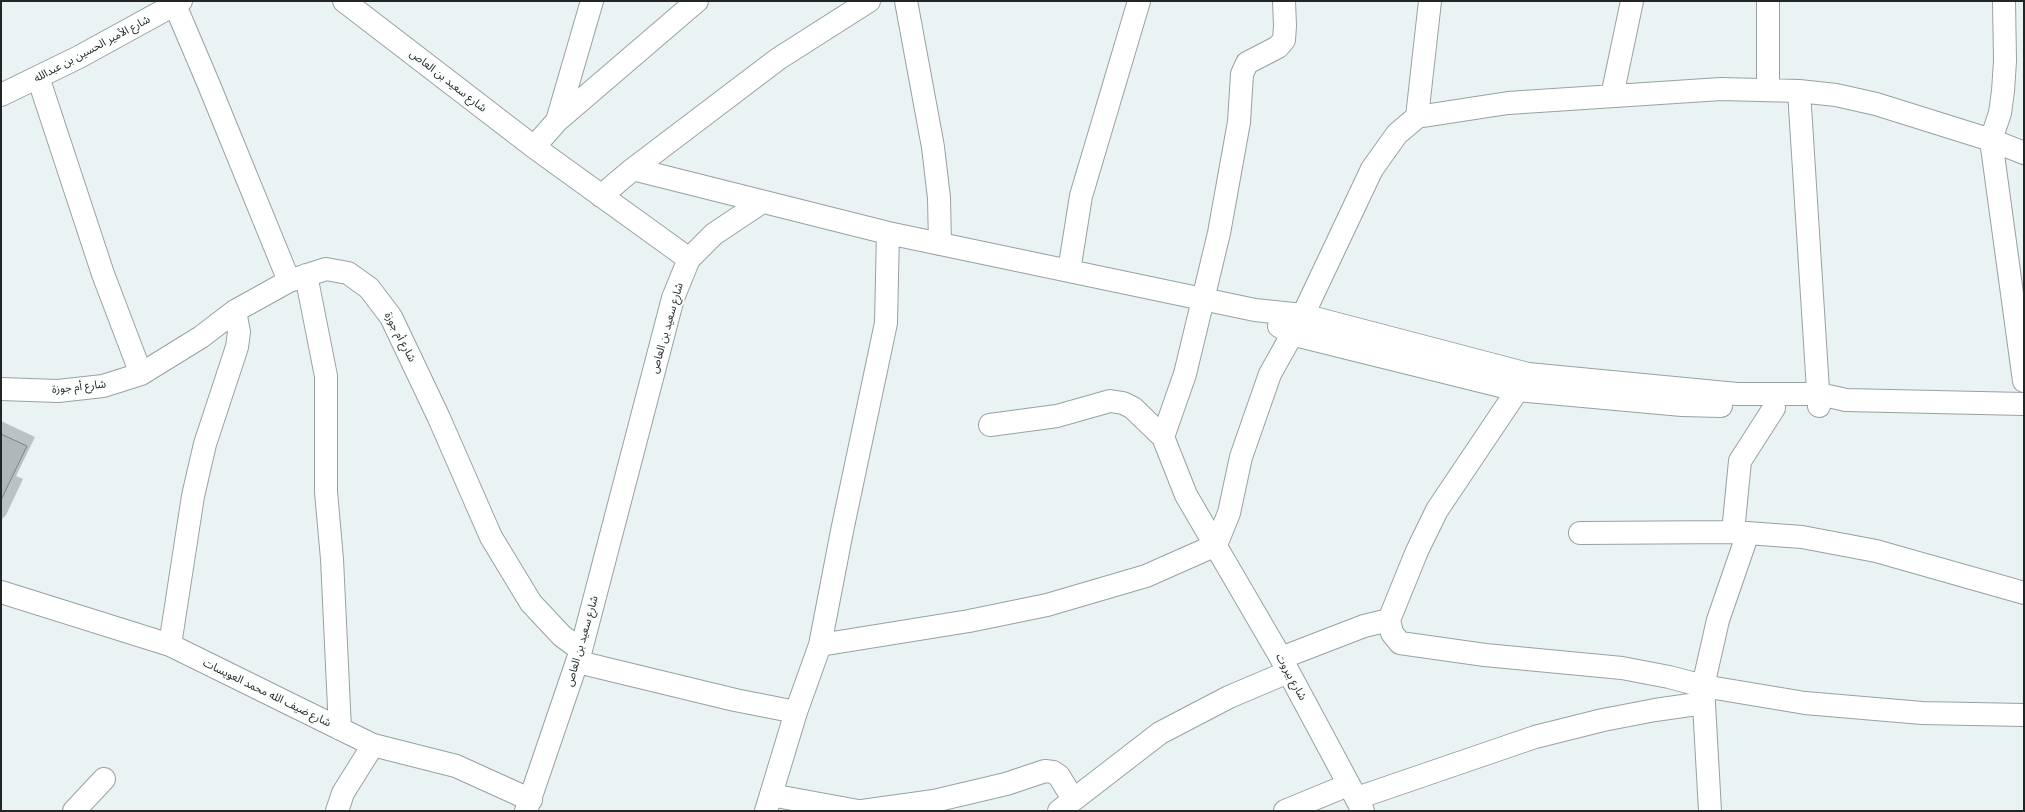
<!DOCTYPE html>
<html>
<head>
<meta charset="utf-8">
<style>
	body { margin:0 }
	#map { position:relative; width:2025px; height:812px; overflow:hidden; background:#e9f3f4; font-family:Figtree,sans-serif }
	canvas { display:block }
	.frame { position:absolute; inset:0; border:2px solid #212525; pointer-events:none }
</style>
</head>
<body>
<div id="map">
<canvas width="2025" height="812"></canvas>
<div class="frame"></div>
</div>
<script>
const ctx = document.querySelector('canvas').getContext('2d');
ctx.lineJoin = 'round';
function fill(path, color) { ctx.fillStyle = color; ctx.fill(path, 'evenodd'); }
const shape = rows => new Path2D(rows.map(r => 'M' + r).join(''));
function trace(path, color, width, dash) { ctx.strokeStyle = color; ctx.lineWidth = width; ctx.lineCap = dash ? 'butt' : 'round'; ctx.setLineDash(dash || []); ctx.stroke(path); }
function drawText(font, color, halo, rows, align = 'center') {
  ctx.font = font + ' Figtree,"Noto Sans Arabic",sans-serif'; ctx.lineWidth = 4; ctx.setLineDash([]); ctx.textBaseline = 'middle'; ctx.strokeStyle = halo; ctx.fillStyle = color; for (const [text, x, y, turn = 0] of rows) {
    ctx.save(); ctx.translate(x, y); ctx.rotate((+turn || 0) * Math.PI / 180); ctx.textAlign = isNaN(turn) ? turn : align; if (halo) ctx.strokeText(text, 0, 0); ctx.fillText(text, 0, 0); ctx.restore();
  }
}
fill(shape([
	[1,421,35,437,16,476,23,479,6,515,1,520]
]), '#0003');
const building = shape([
	[1,434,27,446,1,500,1,434]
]);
fill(building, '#aeb7b9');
trace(building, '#7a8284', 1);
const minor = shape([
	[344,1,534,147,689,259,673,298,581,650,526,811],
	[906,1,933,147,939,198,940,244],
	[1768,1,1768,89],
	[2004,1,2005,61,2003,91,2000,113,1991,140,2024,381],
	[175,5,209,85,289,281],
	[38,77,103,274,141,374],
	[1799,91,1819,406],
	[1,95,79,57,181,1],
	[1612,96,1632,1],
	[1417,117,1430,1],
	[557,121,592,1],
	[534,147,557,121,697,1],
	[633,169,888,233,1255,310,1303,315,1528,374,1737,394,1819,394,1846,400,2024,404],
	[601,196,633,169,778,59,869,1],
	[689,259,714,234,762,202],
	[1069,271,1081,196,1139,1],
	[306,275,326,376,326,492,332,559,340,729],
	[1279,326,1291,334,1517,390,1682,405,1721,406],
	[1,389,58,391,103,386,141,374,201,337,235,311,289,281,326,269,348,273,369,288,391,317,439,418,491,537,531,603,562,636,581,650],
	[990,425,1057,416,1110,401,1123,403,1133,408,1163,437,1186,495,1281,658,1363,811],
	[1163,437,1185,374,1219,233,1239,122,1242,74,1247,63,1278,47,1284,40,1285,26,1284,1],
	[1733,532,1740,461,1774,408],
	[1580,533,1733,532,1802,537,1876,551,2024,593],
	[1,592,170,645,373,745,456,766,531,800],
	[1389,620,1392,633,1400,643,1485,655,1622,668,1669,677,1703,686,1805,703,1922,713,2024,715],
	[170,645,193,496,205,444,237,347,239,332,235,311],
	[820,645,969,621,1047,605,1146,576,1216,545,1229,513,1241,457,1270,374,1303,315,1372,169,1397,134,1417,117,1508,103,1721,89,1799,91,1836,95,1876,104,1991,140,2024,153],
	[1281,658,1364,626,1389,620,1417,551,1437,510,1525,379],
	[578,662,735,700,796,712],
	[771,795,858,811],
	[1357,798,1535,737,1603,720,1655,710,1704,703],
	[74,811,104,779],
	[337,811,343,793,373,745],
	[766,811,796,712,820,645,842,531,886,323,888,233],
	[862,811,934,801,1006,784,1045,771,1053,772,1059,776,1073,799],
	[1059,811,1160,733,1229,697,1288,672],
	[1285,811,1348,785],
	[1710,811,1703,686,1718,620,1748,533]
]);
trace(minor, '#98a1a2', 24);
trace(minor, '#fff', 22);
drawText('11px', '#212525', '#fdffff', [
	["شارع الأمير الحسين بن عبدالله",92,49,-28],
	["شارع سعيد بن العاص",448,81,38],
	["شارع سعيد بن العاص",667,328,-74],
	["شارع أم جوزة",400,337,62],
	["شارع أم جوزة",79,387,-6],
	["شارع سعيد بن العاص",582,641,-74],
	["شارع بيروت",1291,677,61],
	["شارع ضيف الله محمد العويسات",267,693,26]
]);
</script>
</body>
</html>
